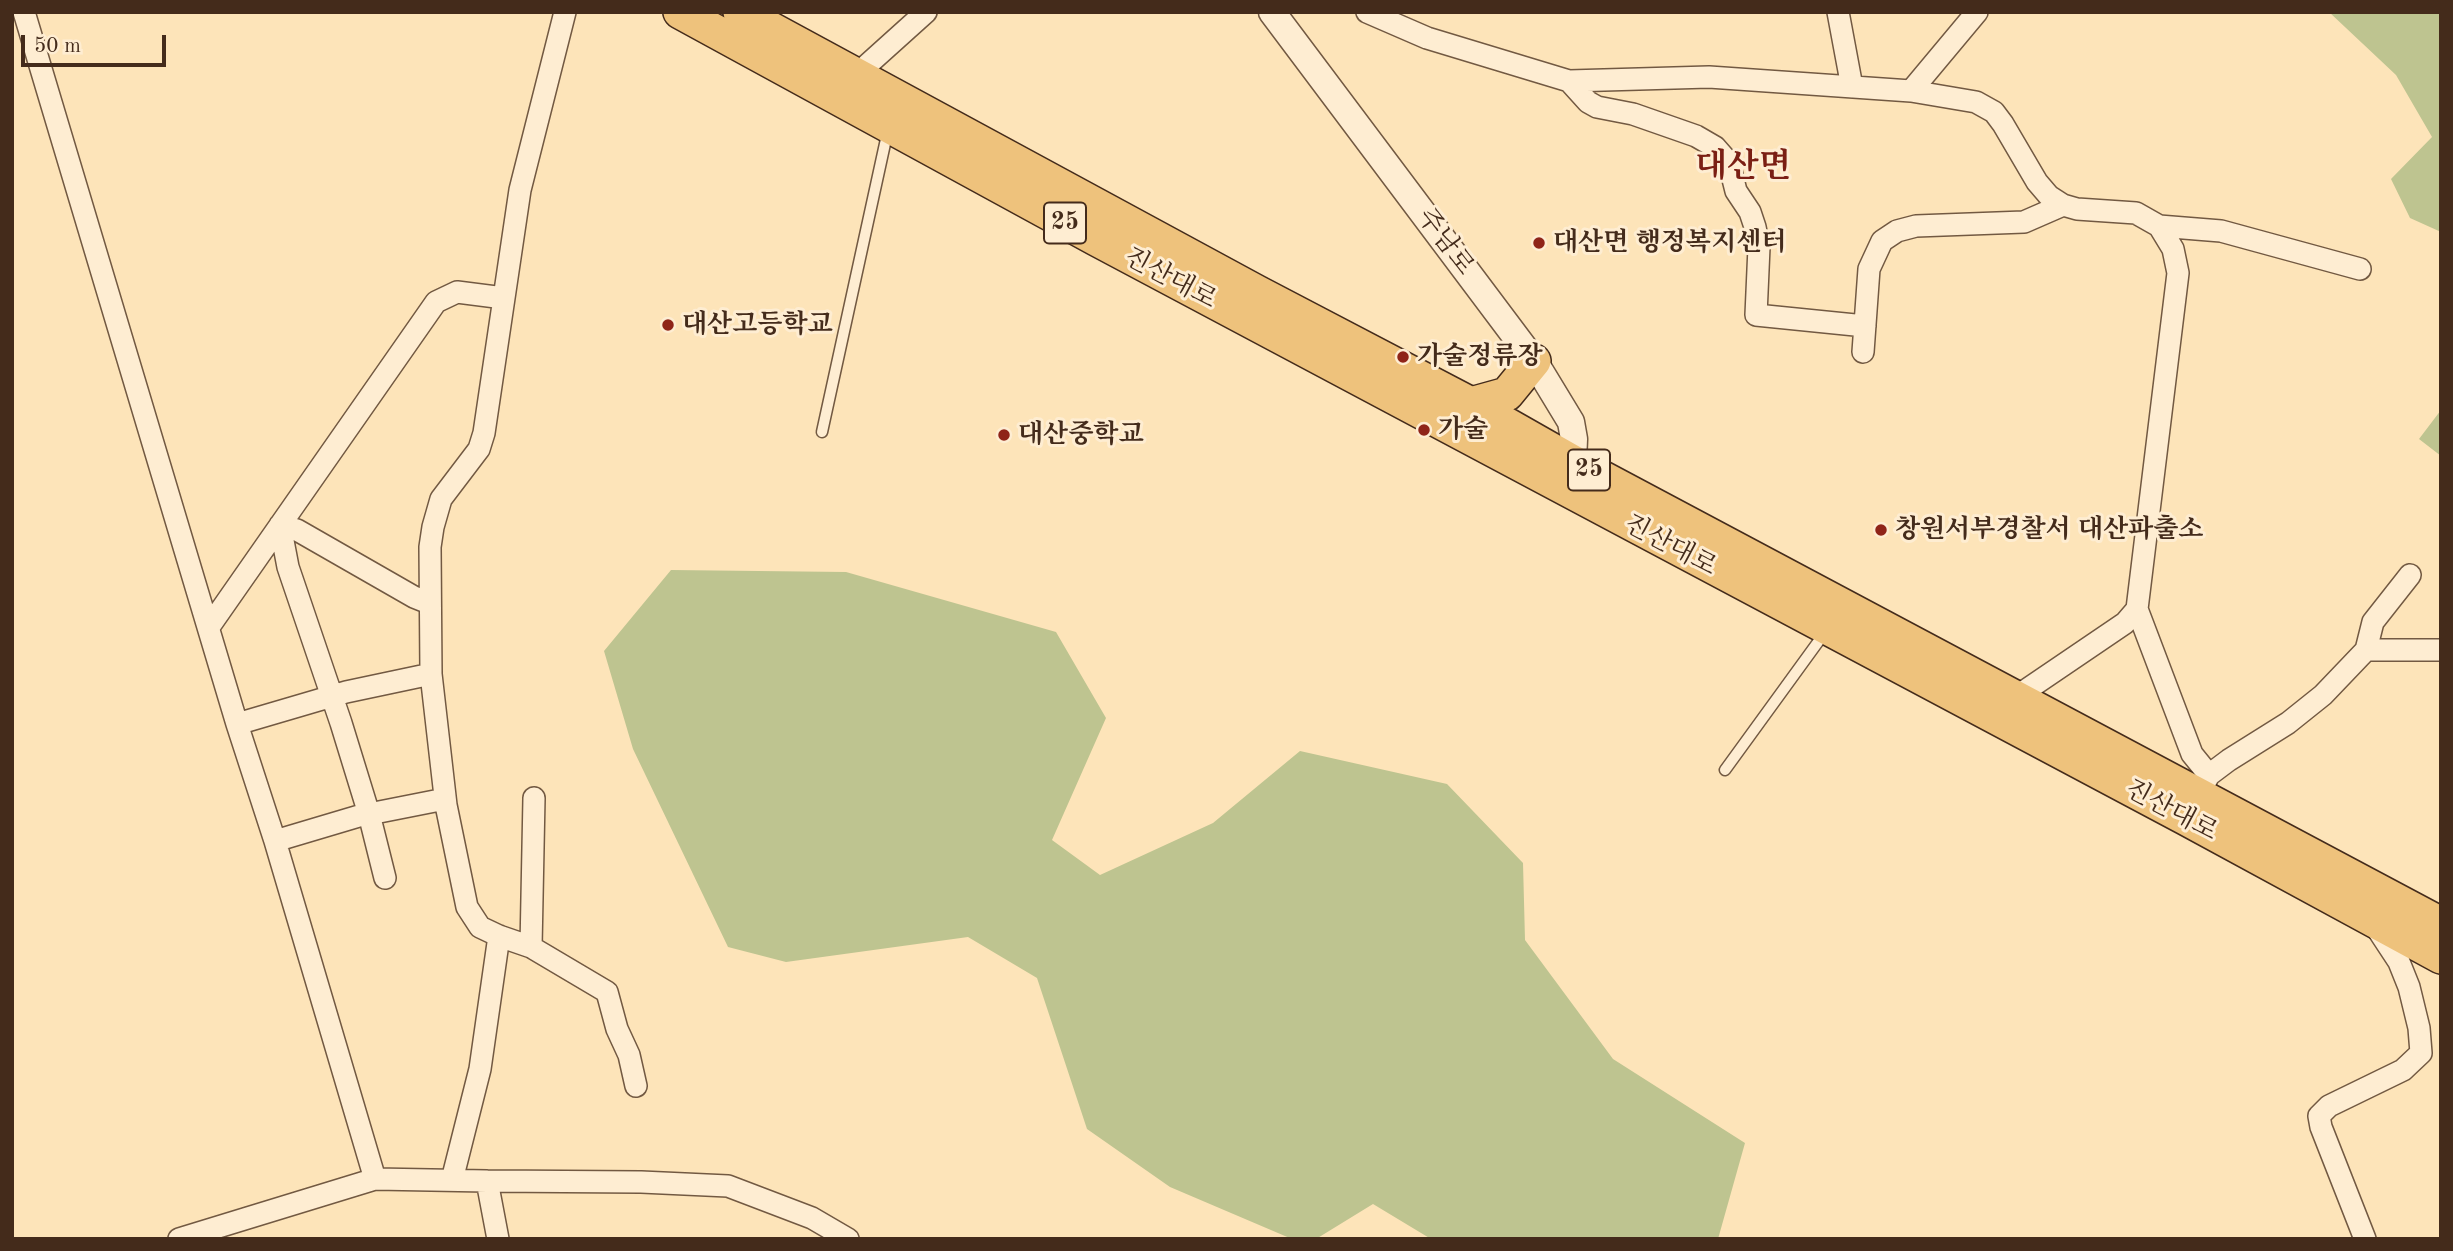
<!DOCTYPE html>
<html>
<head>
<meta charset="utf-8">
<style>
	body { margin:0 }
	#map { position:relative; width:2453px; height:1251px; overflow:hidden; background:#fde4b9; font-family:"Old Standard TT",serif }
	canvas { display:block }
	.frame { position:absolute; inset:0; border:14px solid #442b1b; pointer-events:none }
	.scale { position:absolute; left:21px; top:35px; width:145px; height:32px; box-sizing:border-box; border:4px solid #442b1b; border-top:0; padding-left:9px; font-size:21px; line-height:24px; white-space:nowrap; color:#442b1b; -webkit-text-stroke:5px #feedd2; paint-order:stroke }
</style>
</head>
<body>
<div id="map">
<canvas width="2453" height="1251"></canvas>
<div class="frame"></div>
<div class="scale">50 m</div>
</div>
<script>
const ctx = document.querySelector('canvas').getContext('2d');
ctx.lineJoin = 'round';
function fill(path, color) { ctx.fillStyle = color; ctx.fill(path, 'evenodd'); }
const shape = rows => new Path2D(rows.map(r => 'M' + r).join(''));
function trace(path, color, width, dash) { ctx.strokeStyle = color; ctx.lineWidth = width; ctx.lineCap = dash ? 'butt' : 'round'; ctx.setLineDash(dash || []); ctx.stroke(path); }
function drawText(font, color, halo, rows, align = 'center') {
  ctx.font = font + ' "Old Standard TT","Noto Serif KR",serif'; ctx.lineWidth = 6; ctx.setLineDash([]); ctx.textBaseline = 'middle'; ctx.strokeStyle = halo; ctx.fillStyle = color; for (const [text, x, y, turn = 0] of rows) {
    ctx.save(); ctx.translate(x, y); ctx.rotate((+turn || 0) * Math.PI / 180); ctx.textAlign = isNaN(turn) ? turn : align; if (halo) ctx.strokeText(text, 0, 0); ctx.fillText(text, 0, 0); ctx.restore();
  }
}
fill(shape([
	[2329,12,2441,12,2441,232,2410,218,2391,179,2432,137,2396,75],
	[2441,410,2441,456,2419,439],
	[671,570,846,572,1056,632,1106,718,1052,840,1100,875,1213,823,1300,751,1447,784,1523,863,1525,940,1613,1059,1745,1143,1718,1239,1431,1239,1373,1204,1316,1239,1292,1239,1170,1187,1087,1129,1037,978,968,937,786,962,728,947,633,749,604,651]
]), '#bec490');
const service = shape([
	[822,432,888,130],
	[1725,770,1826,631]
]);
const minor = shape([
	[24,12,237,724,275,841,375,1179],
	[565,12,520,190,484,433,479,449,441,499,433,527,430,547,431,674,446,805,467,907,480,927,499,936,531,947,607,992,617,1029,629,1055,636,1086],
	[1367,12,1427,38,1569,81,1709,77,1911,91,1976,102,1994,112,2003,124,2037,182,2049,196,2063,205,2077,209,2136,213,2159,226,2173,249,2178,273,2137,609,2192,754,2209,775],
	[1838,12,1852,87],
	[856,75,926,12],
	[1569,81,1588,102,1597,107,1633,114,1696,136,1715,147,1729,163,1736,191,1750,212,1755,227,1759,247,1756,315,1865,326],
	[1911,91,1977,12],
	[2159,226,2221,231,2360,269],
	[1863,352,1869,269,1882,241,1897,231,1916,226,2024,222,2063,205],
	[209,627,436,302,457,292,504,298],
	[2366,650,2373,622,2410,575],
	[2016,697,2125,623,2137,609],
	[237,724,346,692,431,674],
	[2203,786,2209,775,2229,760,2288,723,2323,695,2366,650,2441,650],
	[275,841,359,816,445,799],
	[385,878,369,814,341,723,288,567,280,525,297,530,414,597,429,603],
	[531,947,534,798],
	[452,1180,480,1069,499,936],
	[487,1181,641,1182,728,1186,812,1218,848,1239],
	[179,1239,375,1179,487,1181,498,1239],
	[2365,1239,2321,1127,2319,1116,2329,1106,2403,1070,2421,1053,2419,1028,2409,987,2399,962,2374,924]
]);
const tertiary = shape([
	[1272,12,1534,361,1571,422,1574,439,1573,462,1564,477]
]);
const primary = shape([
	[680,12,1096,239,2185,818,2441,957],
	[740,12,1257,292,1471,404,1573,462,2441,924],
	[1471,404,1507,394,1534,361]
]);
trace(service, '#725942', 13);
trace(minor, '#725942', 24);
trace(tertiary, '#725942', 29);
trace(primary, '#442b1b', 36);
trace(service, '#feedd2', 10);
trace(minor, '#feedd2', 21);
trace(tertiary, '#feedd2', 26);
trace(primary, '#eec27c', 33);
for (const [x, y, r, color] of [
	[1539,243,7,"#8f2418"],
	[668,325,7,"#8f2418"],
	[1403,357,7,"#8f2418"],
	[1424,430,7,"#8f2418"],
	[1004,435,7,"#8f2418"],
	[1881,530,7,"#8f2418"]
]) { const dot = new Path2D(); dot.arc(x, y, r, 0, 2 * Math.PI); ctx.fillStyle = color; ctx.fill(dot); trace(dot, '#feedd2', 2.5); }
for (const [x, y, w] of [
	[1065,223,42],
	[1589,470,42]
]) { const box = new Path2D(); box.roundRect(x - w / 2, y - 20.5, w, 41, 5); ctx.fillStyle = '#feedd2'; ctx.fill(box); trace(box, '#442b1b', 2); }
drawText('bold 24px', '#442b1b', null, [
	["25",1065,223],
	["25",1589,470]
]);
drawText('26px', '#442b1b', '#feedd2', [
	["주남로",1445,242,53],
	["진산대로",1170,279,28],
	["진산대로",1670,546,28],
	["진산대로",2171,811,28]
]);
drawText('bold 26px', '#442b1b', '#feedd2', [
	["대산면 행정복지센터",1553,243],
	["대산고등학교",682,325],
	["가술정류장",1417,357],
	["가술",1438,430],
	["대산중학교",1018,435],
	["창원서부경찰서 대산파출소",1895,530]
], 'left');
drawText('bold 33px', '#7a1f14', '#feedd2', [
	["대산면",1743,167]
]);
</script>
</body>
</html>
